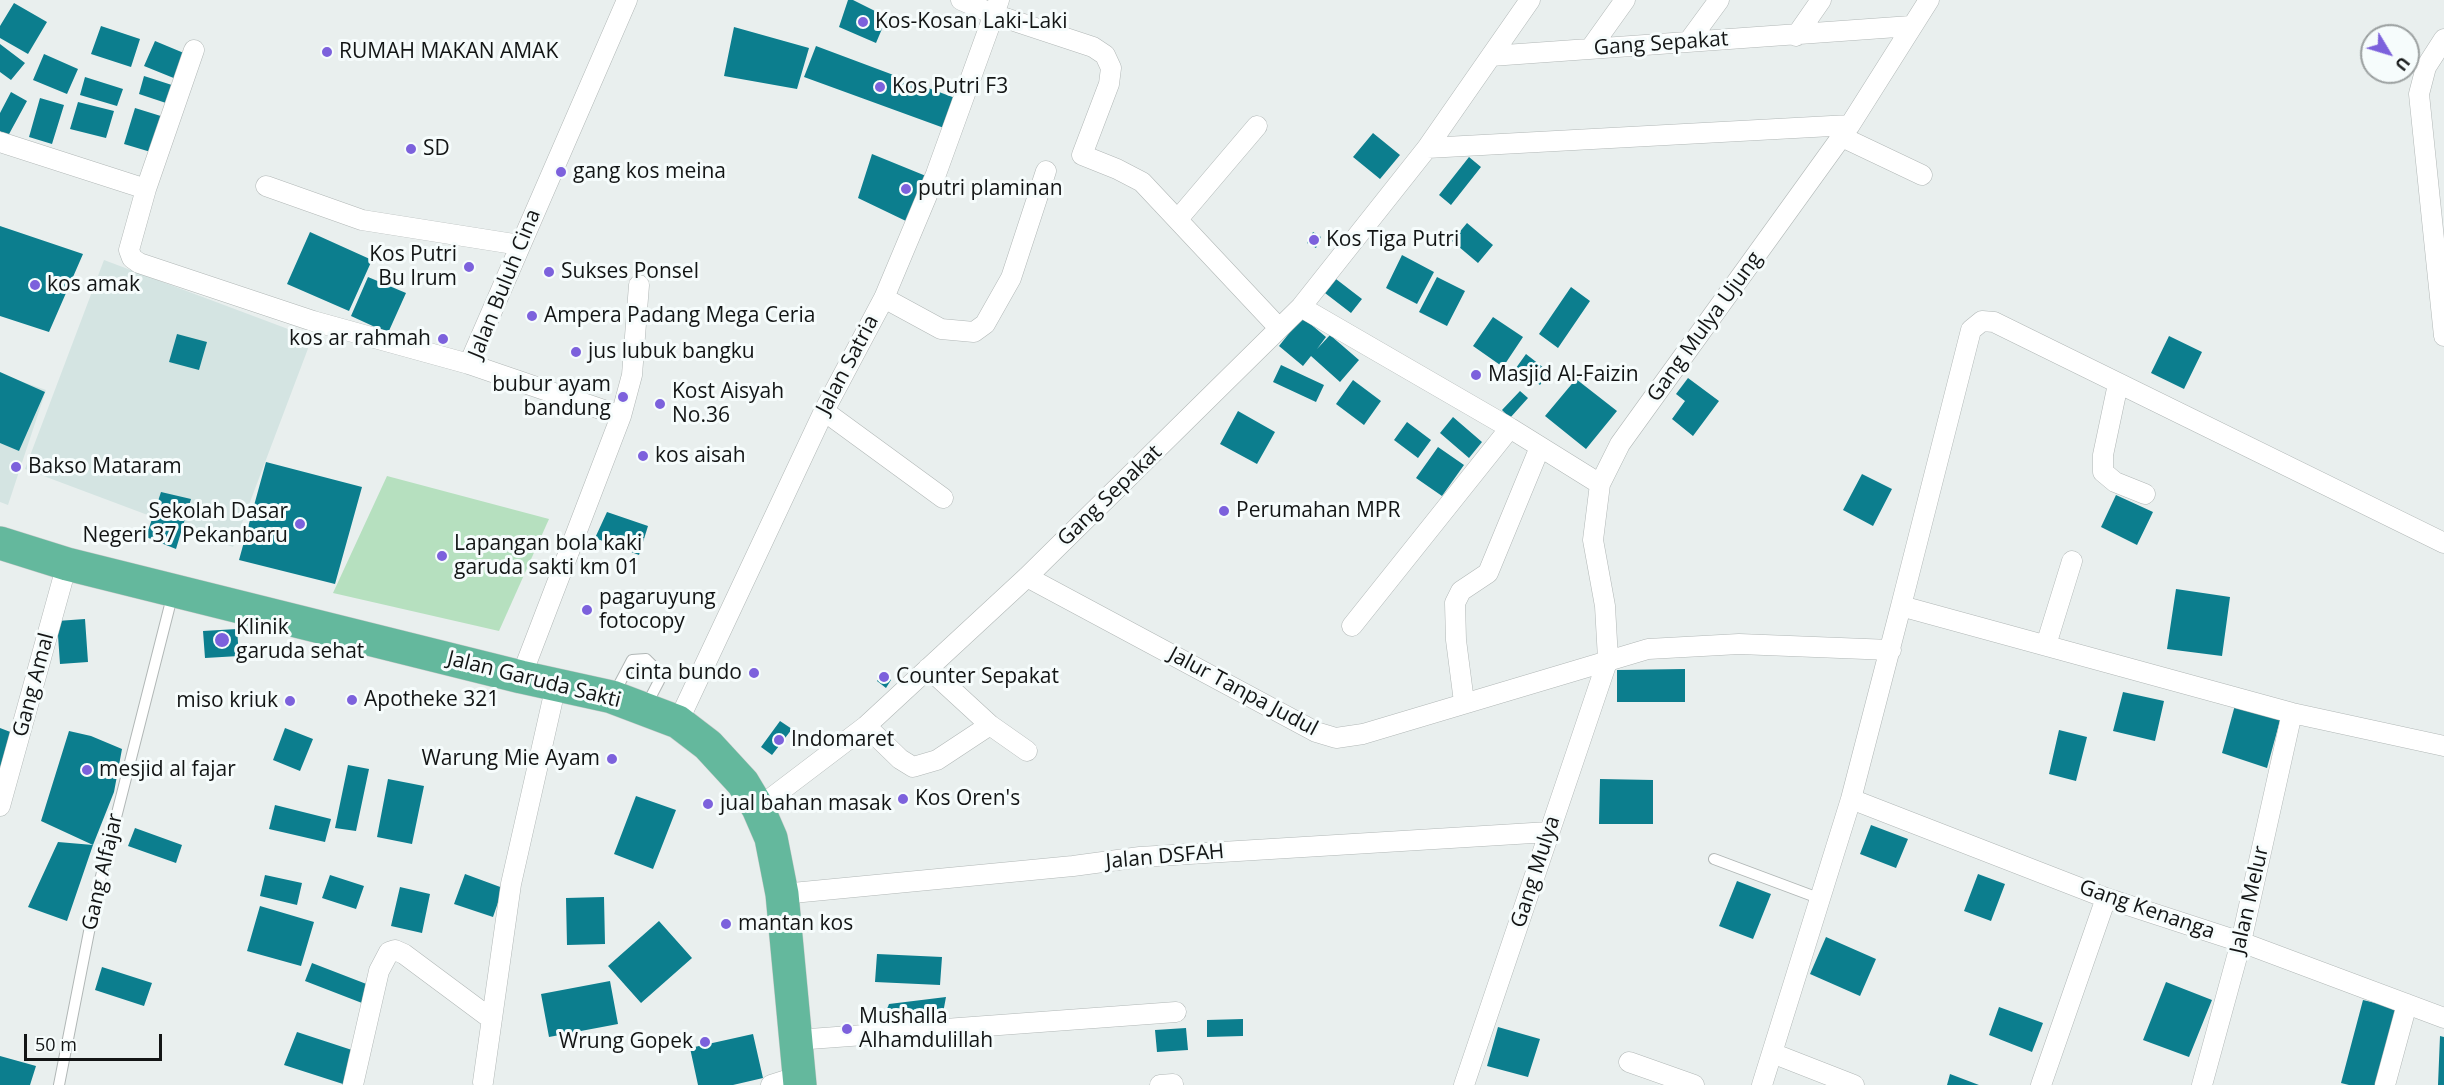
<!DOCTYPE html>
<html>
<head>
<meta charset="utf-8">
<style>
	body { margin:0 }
	#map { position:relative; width:2444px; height:1085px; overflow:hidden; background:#e9efee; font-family:"Open Sans",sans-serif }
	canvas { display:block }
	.north { position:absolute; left:2360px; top:24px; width:60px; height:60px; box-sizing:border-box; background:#f6fcfc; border:2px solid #9ba0a0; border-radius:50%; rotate:128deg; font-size:16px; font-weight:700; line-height:24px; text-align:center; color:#131515 }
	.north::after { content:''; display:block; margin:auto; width:21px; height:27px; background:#7c61dc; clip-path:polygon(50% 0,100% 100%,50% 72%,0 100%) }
	.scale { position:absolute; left:24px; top:1034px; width:138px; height:27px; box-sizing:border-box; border:3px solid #131515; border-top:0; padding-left:8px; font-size:18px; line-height:21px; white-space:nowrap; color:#131515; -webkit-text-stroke:4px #f6fcfc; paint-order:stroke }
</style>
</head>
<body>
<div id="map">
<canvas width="2444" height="1085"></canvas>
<div class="north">U</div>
<div class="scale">50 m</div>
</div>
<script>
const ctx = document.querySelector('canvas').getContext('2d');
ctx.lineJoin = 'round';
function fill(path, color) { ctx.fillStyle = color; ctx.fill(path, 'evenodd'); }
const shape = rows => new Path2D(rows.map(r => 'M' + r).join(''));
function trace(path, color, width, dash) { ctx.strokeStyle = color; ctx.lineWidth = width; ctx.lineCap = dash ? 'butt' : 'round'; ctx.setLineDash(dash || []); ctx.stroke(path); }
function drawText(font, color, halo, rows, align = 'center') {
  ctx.font = font + ' "Open Sans",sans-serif'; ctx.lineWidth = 6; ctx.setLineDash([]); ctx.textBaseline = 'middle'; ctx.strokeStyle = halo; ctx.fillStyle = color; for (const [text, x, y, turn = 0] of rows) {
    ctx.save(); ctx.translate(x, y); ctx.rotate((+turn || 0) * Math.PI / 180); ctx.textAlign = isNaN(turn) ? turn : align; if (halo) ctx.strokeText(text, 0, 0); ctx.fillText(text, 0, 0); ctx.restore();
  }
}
fill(shape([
	[104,260,312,338,233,547,25,469],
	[0,374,46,390,8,505,0,502]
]), '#d4e4e2');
fill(shape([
	[387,476,549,519,499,631,333,593]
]), '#b6e0bf');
fill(shape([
	[848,0,853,0,887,17,876,43,839,27],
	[14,3,47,22,28,54,0,38,0,26],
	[101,26,140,39,131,67,91,54],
	[734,27,809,48,797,89,724,76],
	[155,41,191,56,181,81,144,66],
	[0,44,25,63,11,80,0,72],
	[816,46,955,98,944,128,804,77],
	[44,54,78,69,67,94,33,80],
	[144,76,175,86,169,104,139,94],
	[85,77,123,89,117,106,80,95],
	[11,92,27,101,8,136,0,131,0,113],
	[40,98,64,105,52,144,29,137],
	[78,102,114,111,106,138,70,129],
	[135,108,164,117,154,153,124,144],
	[1373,133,1400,155,1380,179,1353,157],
	[872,154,926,176,908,222,858,198],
	[1469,157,1481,167,1451,205,1439,195],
	[1467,223,1493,245,1478,263,1452,241],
	[0,226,83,254,49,332,0,316],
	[310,232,372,260,349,311,287,284],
	[1313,232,1321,237,1316,248,1307,243],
	[1402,255,1434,272,1417,304,1386,288],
	[368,277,406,293,388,333,351,316],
	[1437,277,1465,291,1447,326,1419,312],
	[1336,279,1362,299,1351,313,1325,293],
	[1571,287,1590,301,1558,348,1539,334],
	[1302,317,1326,337,1317,349,1330,335,1359,360,1340,382,1311,356,1303,366,1279,346],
	[1493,317,1523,337,1503,367,1473,346],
	[177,334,207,342,199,370,169,362],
	[2169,336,2202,352,2184,389,2151,373],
	[1526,354,1549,372,1540,385,1516,368],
	[1281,365,1324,385,1316,402,1273,382],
	[0,372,45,392,19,451,0,443],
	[1688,378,1719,401,1693,436,1672,419,1685,401,1676,394],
	[1576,379,1617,411,1586,449,1545,416],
	[1353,380,1381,401,1364,425,1336,404],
	[1520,391,1528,398,1510,418,1502,410],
	[1238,411,1275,432,1257,464,1220,444],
	[1453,417,1482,442,1469,458,1440,433],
	[1407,422,1431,440,1418,458,1394,440],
	[1438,447,1464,465,1442,496,1416,478],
	[266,462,362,487,335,584,239,560],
	[1862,474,1892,489,1873,526,1843,510],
	[161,492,191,499,176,549,146,537],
	[2116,495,2153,512,2137,545,2101,527],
	[607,512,648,526,639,555,595,538],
	[2176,589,2230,597,2222,656,2167,649],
	[85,619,88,662,60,664,57,621],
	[237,629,239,656,205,658,203,631],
	[1685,669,1685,702,1617,702,1617,670],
	[883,673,891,680,886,688,877,681],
	[2123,692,2164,701,2155,741,2113,731],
	[2235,705,2281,717,2267,768,2222,753],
	[780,721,792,729,772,755,761,747],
	[0,728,13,733,0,782],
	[285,728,313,739,300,771,273,760],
	[2059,730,2087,737,2076,781,2049,774],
	[69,731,91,736,122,749,114,792,93,845,41,821],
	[348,765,369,769,356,831,335,828],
	[388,779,424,786,412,844,377,837],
	[1600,779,1653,780,1653,824,1599,824],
	[636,796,676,810,653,869,614,854],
	[275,805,331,819,325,842,269,829],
	[1871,825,1908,839,1896,868,1860,854],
	[135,828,182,845,176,863,128,846],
	[58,842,93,845,67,921,28,907],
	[465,874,503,888,493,917,454,904],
	[1978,874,2005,884,1991,921,1964,911],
	[265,875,302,883,297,905,260,896],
	[330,875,364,886,356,909,322,898],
	[1737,881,1771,894,1753,939,1719,926],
	[400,887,430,894,422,933,391,926],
	[604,897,605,944,567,945,566,898],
	[260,906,314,922,301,966,247,951],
	[659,921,692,958,641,1003,608,966],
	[1826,937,1876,959,1860,996,1810,974],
	[877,954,942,957,940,985,875,982],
	[312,963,369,985,362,1003,305,981],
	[102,967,152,983,144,1006,95,990],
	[610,981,618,1024,549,1037,541,994],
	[2166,982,2212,1000,2189,1057,2143,1040],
	[946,997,941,1024,878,1031,889,1004],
	[2363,1000,2396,1008,2376,1085,2349,1085,2341,1083],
	[1999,1007,2043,1023,2032,1052,1989,1035],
	[1243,1019,1243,1036,1207,1037,1207,1020],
	[1498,1027,1540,1039,1528,1077,1487,1066],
	[1186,1028,1188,1050,1157,1052,1155,1030],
	[297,1032,355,1051,343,1084,284,1065],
	[753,1034,763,1078,733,1085,698,1085,690,1048],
	[2440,1036,2444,1037,2444,1085,2438,1085],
	[0,1056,36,1066,30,1085,0,1085],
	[1950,1074,1979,1085,1947,1085]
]), '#0c7e8e');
const lane = shape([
	[614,694,632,660,646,659,657,670,659,681,646,706],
	[1714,859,1821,899],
	[59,1085,96,896,173,593]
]);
const street = shape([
	[961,0,993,14,1093,47,1105,55,1111,68,1109,84,1082,155,1117,169,1142,182,1279,328],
	[1796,36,1821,0],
	[2444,39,2426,67,2419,94,2444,336],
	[1689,41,1719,0],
	[1590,49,1625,0],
	[1491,56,1530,0],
	[1842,137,1922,175],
	[0,142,146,189,129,250,132,258,139,263,313,321,469,364,621,416],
	[1427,148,1850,125],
	[266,186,362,220,520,245],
	[146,189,194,50],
	[1178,219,1257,126],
	[884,298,941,329,974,332,985,324,1011,278,1046,171],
	[1301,307,1510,428,1600,484],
	[469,364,627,0],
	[2118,384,2103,455,2103,472,2115,482,2145,494],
	[824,411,943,498],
	[2444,543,2055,352,1994,322,1982,321,1971,330,1901,606,2292,713,2444,746],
	[1027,577,1316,732,1336,738,1363,734,1648,649,1739,644,1891,650],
	[1901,606,1851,799,2106,898,2241,942,2444,1018],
	[1352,626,1510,428],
	[2046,645,2072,561],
	[928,668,990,725],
	[521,677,621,416,632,375,639,285],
	[1464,702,1456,640,1455,603,1461,591,1488,573,1540,447],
	[678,722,824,411,884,298,936,174,999,0],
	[866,726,900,759,913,767,937,760,990,725,1027,751],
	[0,806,67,564],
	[758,808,866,726,1027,577,1301,307,1427,148,1491,56,1911,26],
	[782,894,1073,866,1140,857,1549,832],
	[796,1040,1176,1012],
	[1772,1053,1854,1085],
	[1629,1062,1694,1085],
	[483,1082,511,884,556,685],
	[353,1085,379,971,389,952,395,950,404,954,490,1018],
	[771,1085,799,1076],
	[1160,1085,1173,1084],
	[1464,1085,1608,659,1605,606,1593,540,1600,484,1620,444,1850,125,1929,0],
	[1762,1085,1851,799],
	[2041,1085,2106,898],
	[2202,1085,2241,942,2292,713],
	[2385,1085,2407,1004]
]);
const highway = shape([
	[0,543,67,564,521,677,612,697,678,722,708,745,743,783,758,808,771,838,782,894,800,1085]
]);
trace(lane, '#b1b7b6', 12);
trace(street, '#b1b7b6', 21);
trace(highway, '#cbcccc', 34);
trace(lane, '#fff', 10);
trace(street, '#fff', 20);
trace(highway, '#64b89d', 33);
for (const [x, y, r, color] of [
	[863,22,6,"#7c61dc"],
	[327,52,6,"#7c61dc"],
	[880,87,6,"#7c61dc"],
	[411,149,6,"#7c61dc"],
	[561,172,6,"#7c61dc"],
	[906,189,6,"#7c61dc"],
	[1314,240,6,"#7c61dc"],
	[469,267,6,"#7c61dc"],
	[549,272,6,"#7c61dc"],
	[35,285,6,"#7c61dc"],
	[532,316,6,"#7c61dc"],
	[443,339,6,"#7c61dc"],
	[576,352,6,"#7c61dc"],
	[1476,375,6,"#7c61dc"],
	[623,397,6,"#7c61dc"],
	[660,404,6,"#7c61dc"],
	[643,456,6,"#7c61dc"],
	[16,467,6,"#7c61dc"],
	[1224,511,6,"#7c61dc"],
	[300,524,6,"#7c61dc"],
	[442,556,6,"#7c61dc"],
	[587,610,6,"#7c61dc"],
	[222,640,8,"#7c61dc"],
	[754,673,6,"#7c61dc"],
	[884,677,6,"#7c61dc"],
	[352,700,6,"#7c61dc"],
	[290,701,6,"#7c61dc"],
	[779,740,6,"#7c61dc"],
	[612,759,6,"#7c61dc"],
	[87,770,6,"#7c61dc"],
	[903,799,6,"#7c61dc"],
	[708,804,6,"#7c61dc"],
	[726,924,6,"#7c61dc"],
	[847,1029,6,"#7c61dc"],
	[705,1042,6,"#7c61dc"]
]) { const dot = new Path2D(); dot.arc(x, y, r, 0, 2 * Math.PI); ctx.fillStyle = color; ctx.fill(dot); trace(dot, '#f6fcfc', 2); }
drawText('21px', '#131515', '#f6fcfc', [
	["Kos-Kosan Laki-Laki",875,22],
	["RUMAH MAKAN AMAK",339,52],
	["Kos Putri F3",892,87],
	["SD",423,149],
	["gang kos meina",573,172],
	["putri plaminan",918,189],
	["Kos Tiga Putri",1326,240],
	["Kos Putri",457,255,"right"],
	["Bu Irum",457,279,"right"],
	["Sukses Ponsel",561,272],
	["kos amak",47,285],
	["Ampera Padang Mega Ceria",544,316],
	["kos ar rahmah",431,339,"right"],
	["jus lubuk bangku",588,352],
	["Masjid Al-Faizin",1488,375],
	["bubur ayam",611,385,"right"],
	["bandung",611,409,"right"],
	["Kost Aisyah",672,392],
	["No.36",672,416],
	["kos aisah",655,456],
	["Bakso Mataram",28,467],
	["Perumahan MPR",1236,511],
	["Sekolah Dasar",288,512,"right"],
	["Negeri 37 Pekanbaru",288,536,"right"],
	["Lapangan bola kaki",454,544],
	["garuda sakti km 01",454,568],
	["pagaruyung",599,598],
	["fotocopy",599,622],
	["Klinik",236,628],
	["garuda sehat",236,652],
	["cinta bundo",742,673,"right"],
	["Counter Sepakat",896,677],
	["Apotheke 321",364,700],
	["miso kriuk",278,701,"right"],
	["Indomaret",791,740],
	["Warung Mie Ayam",600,759,"right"],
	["mesjid al fajar",99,770],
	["Kos Oren's",915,799],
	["jual bahan masak",720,804],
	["mantan kos",738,924],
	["Mushalla",859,1017],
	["Alhamdulillah",859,1041],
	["Wrung Gopek",693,1042,"right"]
], 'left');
drawText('21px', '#131515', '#f6fcfc', [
	["Gang Sepakat",1661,44,-4],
	["Jalan Buluh Cina",505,284,-68],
	["Gang Mulya Ujung",1705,327,-54],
	["Jalan Satria",848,365,-62],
	["Gang Sepakat",1110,496,-44],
	["Jalan Garuda Sakti",534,680,14],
	["Gang Amal",34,685,-75],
	["Jalur Tanpa Judul",1243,692,28],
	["Jalan DSFAH",1165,857,-5],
	["Gang Alfajar",103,872,-77],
	["Gang Mulya",1536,872,-72],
	["Jalan Melur",2250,900,-77],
	["Gang Kenanga",2147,910,19]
]);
</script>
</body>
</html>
